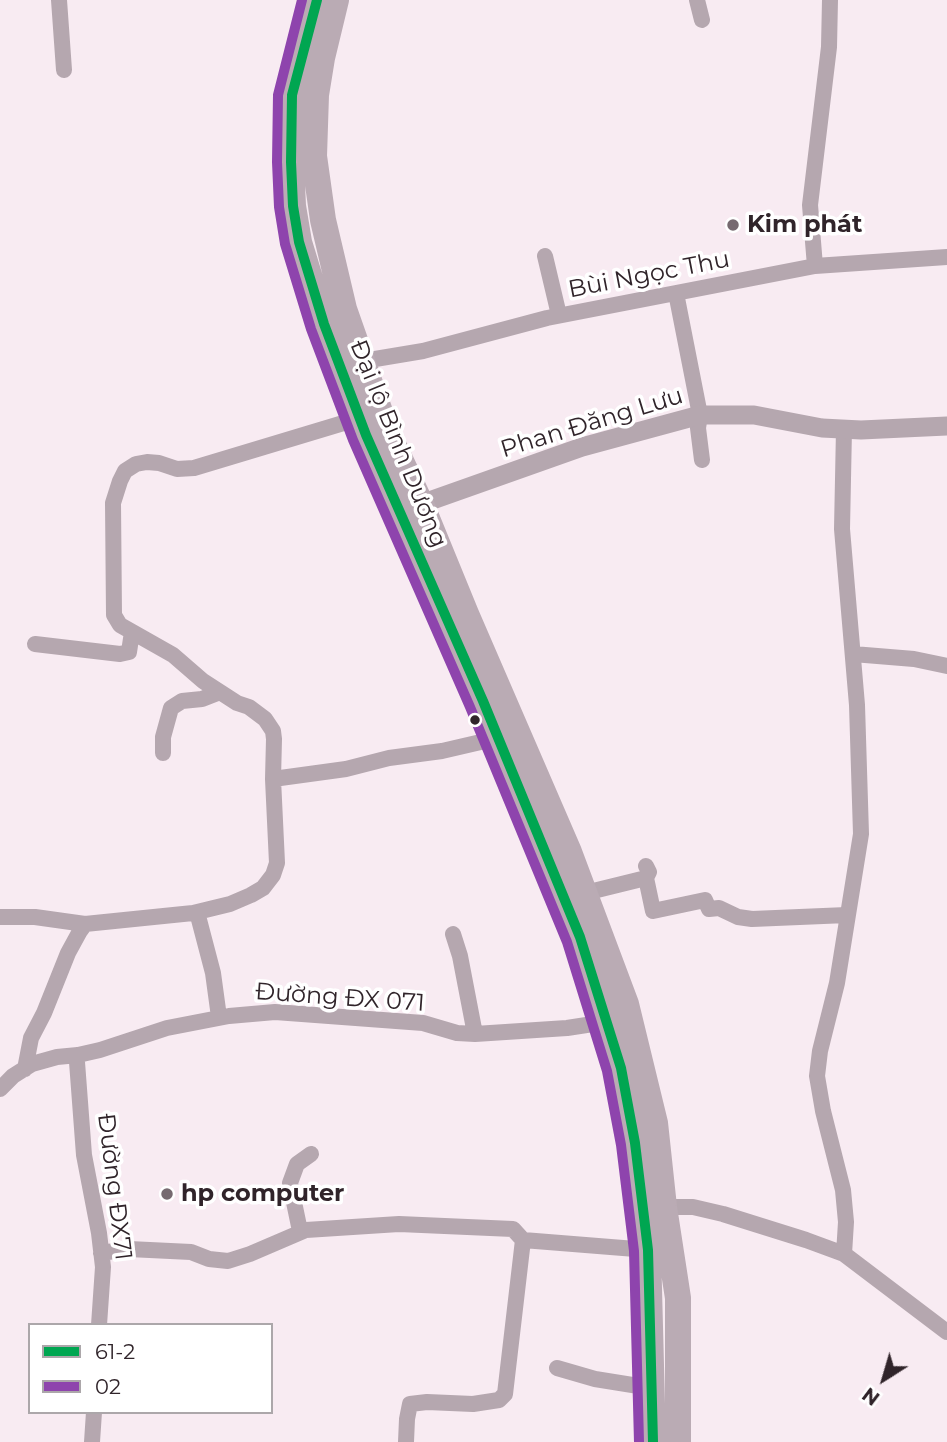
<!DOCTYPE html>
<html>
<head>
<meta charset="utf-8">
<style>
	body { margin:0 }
	#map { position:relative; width:947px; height:1442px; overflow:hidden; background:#f8ebf2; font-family:Montserrat,sans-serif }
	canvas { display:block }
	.legend { position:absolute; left:28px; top:1323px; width:245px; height:91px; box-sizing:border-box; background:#fff; border:2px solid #aca7aa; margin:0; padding:9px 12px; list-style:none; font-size:21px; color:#30242a }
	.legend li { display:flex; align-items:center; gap:14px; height:35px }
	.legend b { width:35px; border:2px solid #aca7aa }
	.north { position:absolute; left:849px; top:1344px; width:70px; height:70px; -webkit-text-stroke:5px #fff; paint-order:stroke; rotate:217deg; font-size:19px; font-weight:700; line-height:28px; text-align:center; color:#30242a }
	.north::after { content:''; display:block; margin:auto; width:24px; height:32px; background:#30242a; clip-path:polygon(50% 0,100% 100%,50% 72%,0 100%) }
</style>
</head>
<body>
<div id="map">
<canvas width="947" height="1442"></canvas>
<ul class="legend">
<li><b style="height:9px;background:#00a651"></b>61-2</li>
<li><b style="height:9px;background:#8e44ad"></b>02</li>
</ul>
<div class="north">N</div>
</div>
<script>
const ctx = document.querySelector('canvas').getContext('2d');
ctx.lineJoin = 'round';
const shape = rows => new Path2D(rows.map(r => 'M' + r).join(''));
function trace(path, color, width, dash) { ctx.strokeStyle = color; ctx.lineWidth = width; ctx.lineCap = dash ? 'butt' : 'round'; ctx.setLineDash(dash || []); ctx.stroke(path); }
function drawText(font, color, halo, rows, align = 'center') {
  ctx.font = font + ' Montserrat,sans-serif'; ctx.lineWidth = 7; ctx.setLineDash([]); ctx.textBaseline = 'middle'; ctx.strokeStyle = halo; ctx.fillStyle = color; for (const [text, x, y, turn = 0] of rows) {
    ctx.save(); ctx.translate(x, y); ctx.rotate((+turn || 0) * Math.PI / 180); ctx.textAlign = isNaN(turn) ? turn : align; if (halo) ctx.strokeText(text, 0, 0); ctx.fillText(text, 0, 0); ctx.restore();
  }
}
trace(shape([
	[59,0,64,70],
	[697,0,702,20],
	[545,256,559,315],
	[815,266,810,205,829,47,830,0],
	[676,293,700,415,698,428,702,460],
	[363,361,423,351,547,318,815,266,947,257],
	[35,644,120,654,129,652,132,632],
	[853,654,914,659,947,666],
	[163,753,163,737,171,708,182,701,202,699,220,692],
	[273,779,346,769,389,758,442,751,498,738],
	[646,866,649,872,646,878,653,911,705,900,709,909,719,908,738,917,752,919,847,915],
	[585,893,646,878],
	[197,912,213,973,219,1017],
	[0,917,35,917,85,924],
	[453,934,460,956,475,1034],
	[78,1055,77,1062,84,1155,99,1233,103,1267,99,1325],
	[25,1069,31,1038,44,1013,68,953,80,931,85,924,193,913,230,904,251,895,263,888,273,875,277,863,273,779,274,739,273,731,265,719,249,707,237,703,203,681,173,655,120,625,114,615,113,503,120,481,125,471,136,464,147,462,159,463,177,469,194,468,360,418],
	[0,1089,13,1076,32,1064,57,1057,78,1055,100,1050,167,1028,229,1016,275,1012,423,1023,457,1033,475,1034,567,1028,606,1022],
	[664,1207,693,1207,723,1214,806,1240,844,1254,947,1332],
	[300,1231,290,1183,297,1164,311,1154],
	[101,1253,129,1249,191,1252,209,1259,228,1261,250,1254,306,1230,399,1224,513,1229,523,1240,648,1250],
	[844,1254,846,1222,843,1190,823,1111,817,1076,820,1051,837,983,861,834,857,705,842,529,844,429],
	[557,1368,595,1379,651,1388],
	[92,1442,94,1412],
	[406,1442,407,1419,410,1404,427,1402,473,1404,499,1400,505,1394,523,1240]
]), '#b5a7af', 16);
trace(shape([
	[421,504,582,447,700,415,754,415,822,428,861,430,947,426]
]), '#b5a7af', 19);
trace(shape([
	[317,0,303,50,292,95,291,162,293,206,299,242,324,324,366,435,399,513,483,701,580,937,621,1068,635,1143,648,1250,653,1442],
	[336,0,322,58,316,95,314,156,323,220,344,309,386,429,421,504,466,614,569,852,626,1004,655,1123,664,1207,678,1298,678,1442]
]), '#baabb4', 26);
trace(shape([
	[317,0,292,95,291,162,293,206,299,242,324,324,366,435,483,701,580,937,621,1068,635,1143,648,1250,653,1442]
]), '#00a651', 10);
trace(shape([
	[302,0,278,95,277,162,279,207,285,244,311,329,353,440,470,707,567,942,607,1071,621,1145,634,1251,639,1442]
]), '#8e44ad', 10);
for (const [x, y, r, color] of [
	[733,225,7,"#766a70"],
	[475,720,6,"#30242a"],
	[167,1194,7,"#766a70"]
]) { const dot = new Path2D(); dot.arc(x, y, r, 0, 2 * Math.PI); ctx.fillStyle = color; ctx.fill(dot); trace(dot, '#fff', 2.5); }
drawText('bold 24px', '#30242a', '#fff', [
	["Kim phát",747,225],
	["hp computer",181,1194]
], 'left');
drawText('24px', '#30242a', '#fff', [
	["Bùi Ngọc Thu",649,275,-11],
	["Phan Đăng Lưu",592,423,-17],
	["Đại lộ Bình Dương",398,444,68],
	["Đường ĐX 071",340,998,4],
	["Đường ĐX71",114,1187,83]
]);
</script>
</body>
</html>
